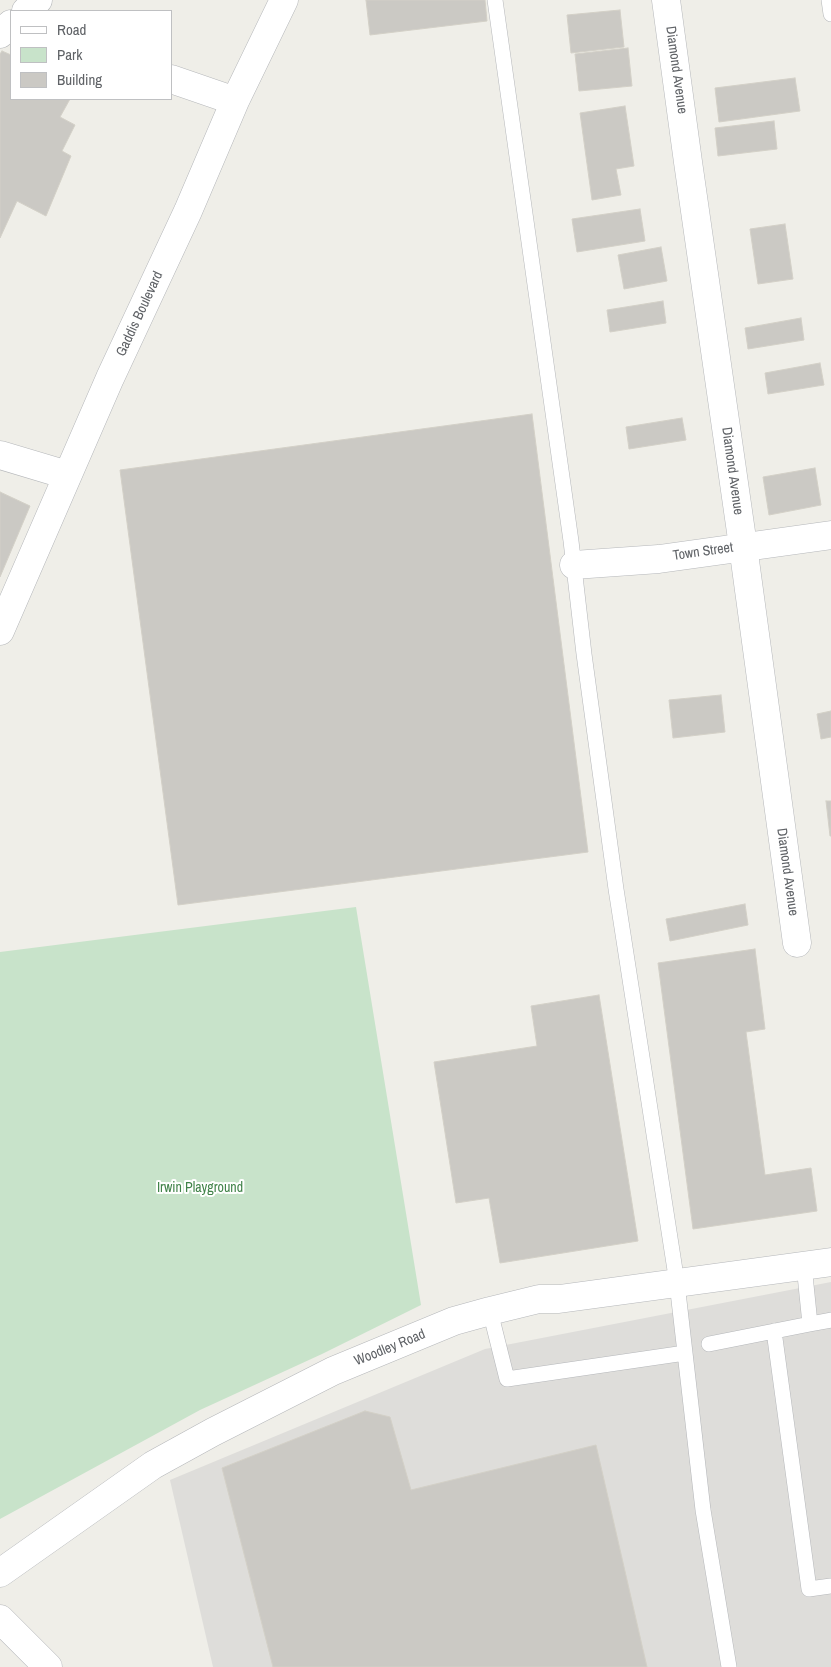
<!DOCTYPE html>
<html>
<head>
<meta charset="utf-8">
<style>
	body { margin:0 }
	#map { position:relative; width:831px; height:1667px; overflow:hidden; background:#efeee8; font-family:"Archivo Narrow",sans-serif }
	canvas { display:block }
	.legend { position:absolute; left:10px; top:10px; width:162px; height:90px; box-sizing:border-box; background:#fff; border:1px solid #bfc0c2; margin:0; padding:6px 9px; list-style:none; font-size:15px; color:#5f6266 }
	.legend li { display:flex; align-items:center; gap:10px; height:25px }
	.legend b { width:25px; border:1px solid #bfc0c2 }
</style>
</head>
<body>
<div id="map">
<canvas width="831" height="1667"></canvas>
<ul class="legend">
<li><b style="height:6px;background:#fff"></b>Road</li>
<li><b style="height:14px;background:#c8e3ca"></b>Park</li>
<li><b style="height:14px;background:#cbc9c4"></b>Building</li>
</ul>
</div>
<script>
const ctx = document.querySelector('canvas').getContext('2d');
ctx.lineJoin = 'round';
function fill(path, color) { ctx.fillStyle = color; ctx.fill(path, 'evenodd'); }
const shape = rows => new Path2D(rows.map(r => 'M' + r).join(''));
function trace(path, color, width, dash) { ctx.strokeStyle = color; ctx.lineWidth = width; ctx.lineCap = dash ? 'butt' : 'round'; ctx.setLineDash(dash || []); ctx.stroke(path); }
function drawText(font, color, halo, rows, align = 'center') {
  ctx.font = font + ' "Archivo Narrow",sans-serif'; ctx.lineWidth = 4; ctx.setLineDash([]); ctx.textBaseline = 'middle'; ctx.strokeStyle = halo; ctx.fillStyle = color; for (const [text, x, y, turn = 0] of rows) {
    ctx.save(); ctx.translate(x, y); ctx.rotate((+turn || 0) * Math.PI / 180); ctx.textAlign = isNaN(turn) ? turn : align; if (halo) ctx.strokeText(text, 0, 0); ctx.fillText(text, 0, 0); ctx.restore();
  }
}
fill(shape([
	[831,1282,831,1667,213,1667,170,1480,485,1349]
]), '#deddda');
fill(shape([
	[356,907,421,1305,322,1354,200,1410,0,1519,0,952]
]), '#c8e3ca');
const building = shape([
	[366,0,485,0,487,21,370,35,366,0],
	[620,10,624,47,571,53,567,15,620,10],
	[628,48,632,86,579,91,575,54,628,48],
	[2,51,11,55,11,99,70,99,60,117,75,125,62,151,71,156,46,216,17,201,0,238,0,54,2,51],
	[795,78,800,111,719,122,715,88,795,78],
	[625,106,634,166,616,169,621,195,592,200,580,113,625,106],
	[774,121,777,149,718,156,715,128,774,121],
	[640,209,645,241,577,252,572,219,640,209],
	[785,224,793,279,758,284,750,229,785,224],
	[661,247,667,281,624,289,618,255,661,247],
	[663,301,666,323,610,332,607,310,663,301],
	[801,318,804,340,748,349,745,328,801,318],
	[820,363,824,385,768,394,765,373,820,363],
	[532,414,588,852,178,905,120,470,532,414],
	[682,418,686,440,629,449,626,427,682,418],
	[815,468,821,505,769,515,763,477,815,468],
	[0,492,30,506,0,577,0,492],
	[721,695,725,732,673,738,669,700,721,695],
	[831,711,831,737,821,739,817,714,831,711],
	[826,801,831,801,831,836,830,836,826,801],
	[745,904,748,925,670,941,666,919,745,904],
	[755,949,765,1029,746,1032,765,1175,811,1168,817,1211,693,1229,658,963,755,949],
	[599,995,638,1241,500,1263,489,1198,456,1203,434,1062,537,1046,531,1006,599,995],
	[365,1411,390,1417,411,1490,596,1445,647,1667,273,1667,222,1468,365,1411]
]);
fill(building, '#cbc9c4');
trace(building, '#d3d0c7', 1);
const lane = shape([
	[495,0,571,541,584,654,616,889,677,1283,703,1510,729,1667],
	[829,0,831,14],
	[804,1265,810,1324,831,1320],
	[490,1311,507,1379,685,1353],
	[774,1331,809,1589,831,1586],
	[709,1344,810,1324]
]);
const street = shape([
	[666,0,688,162,743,546,797,943],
	[26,11,38,0],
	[0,34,11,24],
	[171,79,235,101],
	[0,455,67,475],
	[574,565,659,559,831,535],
	[0,631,110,378,188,211,235,101,284,0],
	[0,1573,153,1465,213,1432,333,1371,454,1321,490,1311,539,1299,559,1299,831,1262],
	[0,1619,48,1667]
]);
trace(lane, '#b5b7ba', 16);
trace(street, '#b5b7ba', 29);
trace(lane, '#fff', 15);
trace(street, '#fff', 28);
drawText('14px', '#5f6266', '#fff', [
	["Diamond Avenue",676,70,82],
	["Gaddis Boulevard",140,314,-65],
	["Diamond Avenue",732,471,82],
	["Town Street",703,552,-8],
	["Diamond Avenue",787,872,82],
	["Woodley Road",390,1348,-22]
]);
drawText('14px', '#418349', '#fff', [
	["Irwin Playground",200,1188]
]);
</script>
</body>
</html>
